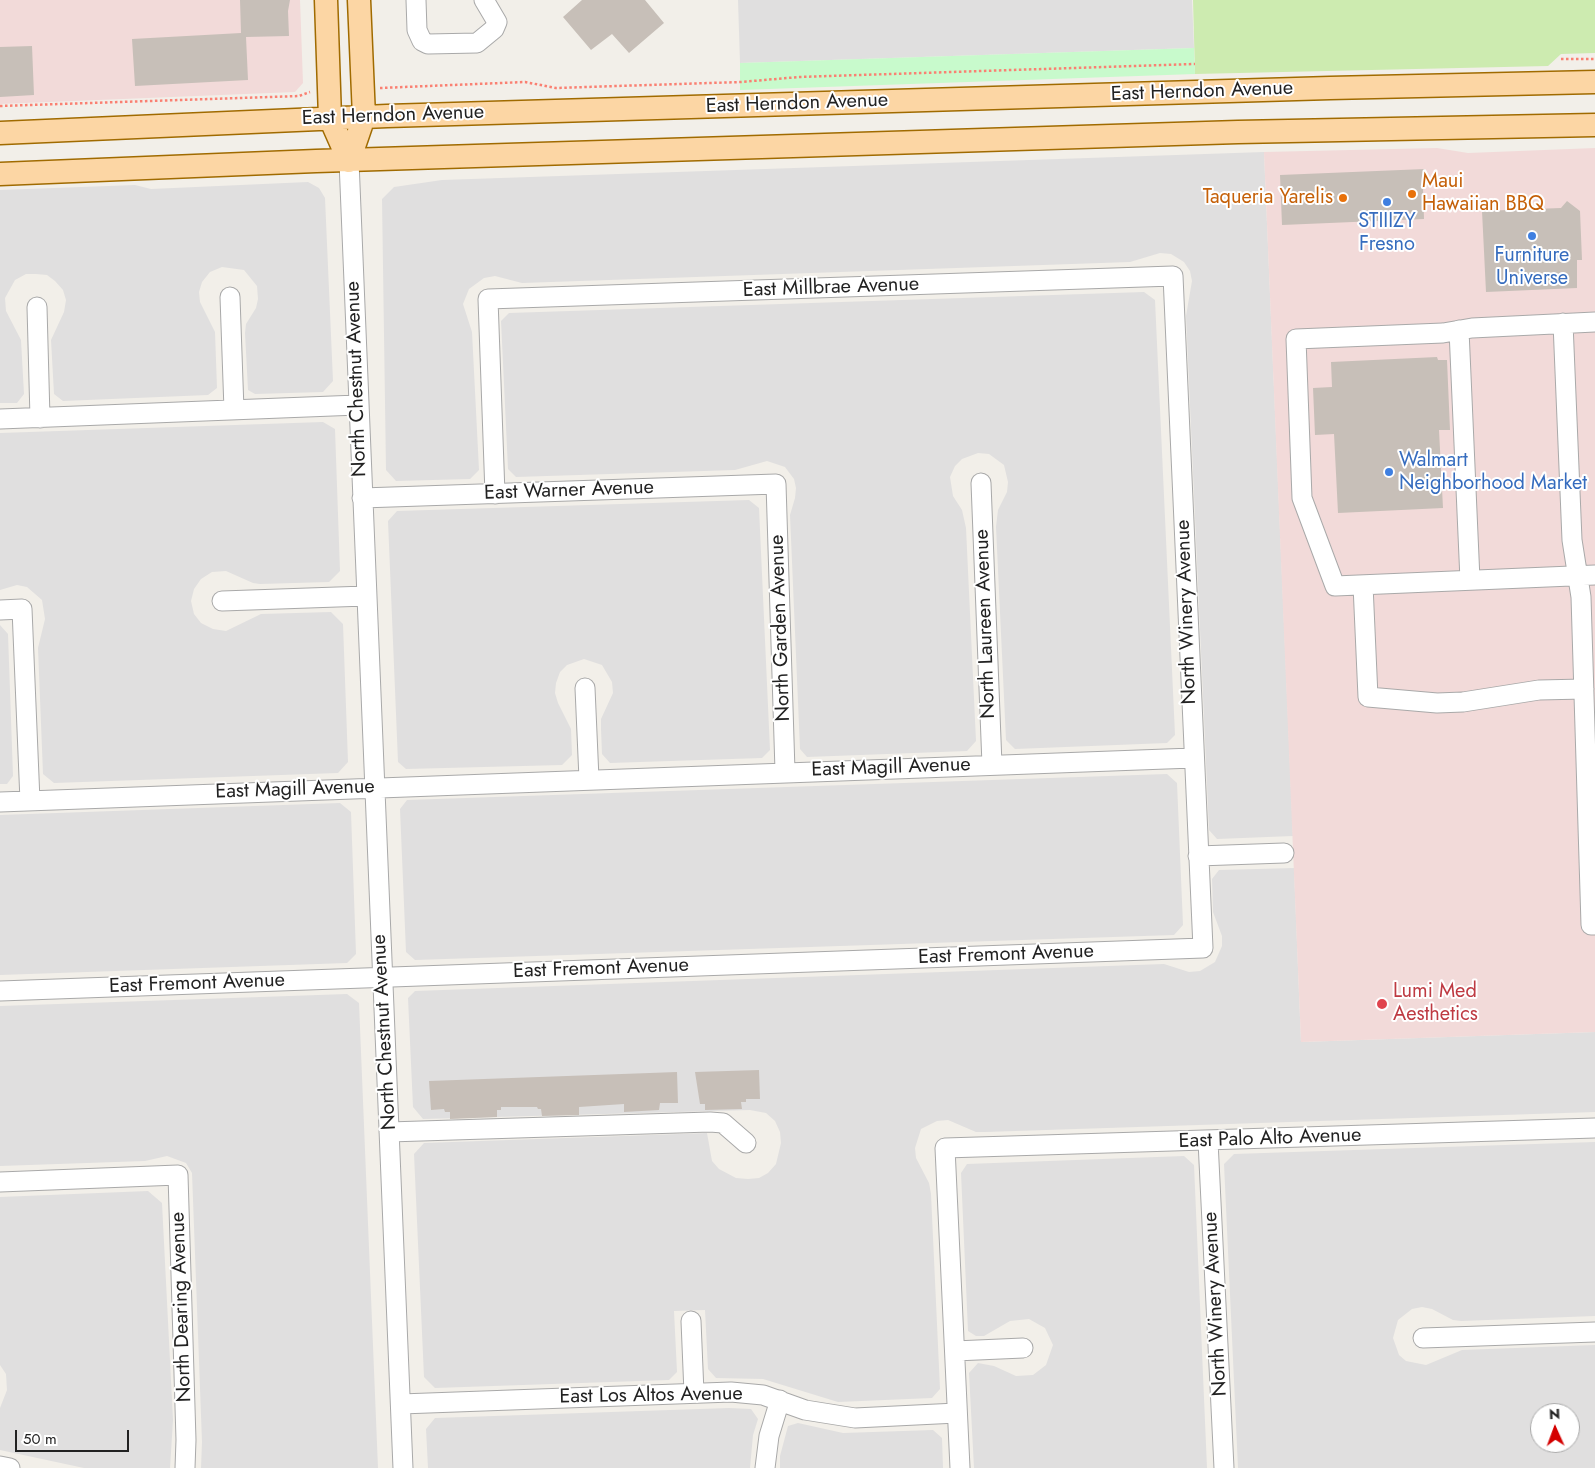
<!DOCTYPE html>
<html>
<head>
<meta charset="utf-8">
<style>
	body { margin:0 }
	#map { position:relative; width:1595px; height:1468px; overflow:hidden; background:#f2efe9; font-family:Jost,sans-serif }
	canvas { display:block }
	.north { position:absolute; left:1530px; top:1403px; width:50px; height:50px; box-sizing:border-box; background:#fff; border:1px solid #a7a7a7; border-radius:50%; rotate:358deg; font-size:14px; font-weight:700; line-height:20px; text-align:center; color:#222 }
	.north::after { content:''; display:block; margin:auto; width:18px; height:22px; background:#d40000; clip-path:polygon(50% 0,100% 100%,50% 72%,0 100%) }
	.scale { position:absolute; left:15px; top:1430px; width:114px; height:22px; box-sizing:border-box; border:2px solid #222; border-top:0; padding-left:6px; font-size:15px; line-height:18px; white-space:nowrap; color:#222; -webkit-text-stroke:4px #fff; paint-order:stroke }
</style>
</head>
<body>
<div id="map">
<canvas width="1595" height="1468"></canvas>
<div class="north">N</div>
<div class="scale">50 m</div>
</div>
<script>
const ctx = document.querySelector('canvas').getContext('2d');
ctx.lineJoin = 'round';
function fill(path, color) { ctx.fillStyle = color; ctx.fill(path, 'evenodd'); }
const shape = rows => new Path2D(rows.map(r => 'M' + r).join(''));
function trace(path, color, width, dash) { ctx.strokeStyle = color; ctx.lineWidth = width; ctx.lineCap = dash ? 'butt' : 'round'; ctx.setLineDash(dash || []); ctx.stroke(path); }
function drawText(font, color, halo, rows, align = 'center') {
  ctx.font = font + ' Jost,sans-serif'; ctx.lineWidth = 4; ctx.setLineDash([]); ctx.textBaseline = 'middle'; ctx.strokeStyle = halo; ctx.fillStyle = color; for (const [text, x, y, turn = 0] of rows) {
    ctx.save(); ctx.translate(x, y); ctx.rotate((+turn || 0) * Math.PI / 180); ctx.textAlign = isNaN(turn) ? turn : align; if (halo) ctx.strokeText(text, 0, 0); ctx.fillText(text, 0, 0); ctx.restore();
  }
}
fill(shape([
	[738,0,1192,0,1194,48,740,63],
	[1264,152,1293,836,1217,839,1209,830,1186,316,1192,281,1190,271,1184,262,1171,254,1160,253,1130,262,522,283,495,276,484,278,469,289,463,304,472,332,479,470,470,479,396,481,386,470,382,199,394,187,442,180],
	[308,182,319,188,325,198,333,381,323,392,255,394,248,390,245,333,246,324,256,308,258,299,257,286,244,270,222,267,210,272,202,282,199,292,200,302,215,332,217,388,208,395,63,401,54,394,51,340,64,312,66,300,63,290,55,281,47,275,36,274,26,274,15,280,5,298,6,311,21,340,24,394,17,403,0,403,0,190,135,185,151,189],
	[1144,292,1155,300,1175,735,1167,743,1015,749,1006,740,996,527,998,510,1007,492,1008,482,1004,465,989,454,978,453,962,459,955,466,950,477,953,496,962,510,966,528,976,741,967,751,807,757,800,749,790,515,795,498,796,488,794,479,785,467,767,461,735,470,516,477,508,469,501,321,509,313],
	[323,422,335,429,340,571,329,582,260,584,253,583,226,571,212,572,201,579,194,589,191,601,194,614,201,623,213,629,226,631,261,614,331,612,343,624,348,762,338,773,54,783,43,774,38,648,45,619,42,600,27,587,17,585,0,590,0,433],
	[749,500,759,508,770,750,762,758,610,763,602,754,601,729,601,719,613,693,612,682,602,665,584,659,567,665,560,672,556,683,555,693,558,703,571,729,572,755,562,765,406,769,398,762,388,521,397,511],
	[0,625,8,634,13,776,7,784,0,784],
	[1167,774,1177,783,1183,925,1174,935,415,960,406,952,400,809,407,800],
	[340,803,351,812,356,954,347,963,0,975,0,815],
	[1294,868,1301,1042,1595,1032,1595,1112,985,1132,976,1132,948,1120,937,1121,921,1129,915,1148,916,1158,929,1183,931,1194,940,1389,932,1398,838,1402,763,1379,716,1378,708,1369,705,1310,674,1311,677,1372,669,1380,435,1388,424,1377,414,1154,424,1143,707,1133,712,1161,719,1169,736,1178,748,1179,759,1178,768,1173,776,1164,781,1143,780,1132,775,1121,766,1113,750,1110,423,1119,413,1107,408,998,415,991,1164,964,1189,972,1200,971,1215,962,1222,946,1222,936,1213,912,1212,879,1219,870],
	[347,994,359,1003,378,1468,201,1468,202,1442,192,1173,186,1163,167,1156,145,1161,0,1166,0,1006],
	[1595,1142,1595,1316,1461,1321,1453,1320,1432,1309,1422,1307,1412,1309,1398,1320,1393,1338,1399,1355,1406,1361,1426,1365,1462,1350,1595,1345,1595,1468,1238,1468,1224,1164,1234,1154],
	[1540,1413,1570,1413,1570,1443,1540,1443],
	[1184,1156,1194,1165,1207,1468,974,1468,969,1373,978,1363,994,1366,1016,1376,1033,1375,1046,1365,1053,1345,1045,1328,1029,1319,1010,1321,984,1336,976,1336,968,1331,961,1173,967,1164],
	[148,1191,162,1203,173,1420,170,1468,84,1468,0,1450,0,1408,7,1390,6,1374,0,1365,0,1197],
	[729,1408,751,1409,758,1419,753,1435,750,1468,428,1468,426,1429,435,1418],
	[798,1423,843,1433,933,1430,942,1438,943,1468,780,1468,780,1456,788,1426]
]), '#e0dfdf');
fill(shape([
	[0,0,300,0,303,83,295,92,0,104],
	[1437,148,1468,153,1595,148,1595,1032,1301,1042,1264,152]
]), '#f2dad9');
fill(shape([
	[1193,0,1595,0,1595,53,1561,54,1548,66,1195,74]
]), '#cdebb0');
fill(shape([
	[1194,48,1195,74,740,90,740,63]
]), '#c8facc');
fill(shape([
	[240,0,290,0,288,11,289,36,246,37,248,80,135,86,132,39,241,33],
	[582,0,645,0,664,23,629,53,612,34,591,50,563,17],
	[32,46,34,95,0,97,0,47],
	[1425,169,1426,188,1423,188,1424,219,1282,225,1280,175],
	[1567,201,1580,211,1582,260,1577,260,1577,288,1486,292,1482,211,1561,208],
	[1437,357,1438,360,1447,360,1450,430,1439,430,1443,508,1338,513,1334,434,1315,435,1313,388,1332,387,1331,362],
	[759,1070,760,1099,746,1099,746,1102,741,1102,742,1109,705,1110,705,1104,700,1104,695,1072],
	[677,1072,678,1103,660,1103,659,1110,624,1112,624,1104,579,1107,579,1115,542,1116,541,1109,538,1109,537,1107,501,1107,501,1110,497,1110,497,1117,450,1119,450,1112,445,1112,444,1109,431,1110,429,1081]
]), '#c7bfb8');
const minor = shape([
	[416,0,417,30,422,41,428,44,477,43,494,29,497,22,484,0],
	[349,161,403,1468],
	[230,297,234,410],
	[37,307,40,418],
	[1595,322,1472,328,1443,333,1296,339,1302,498,1335,586,1595,575],
	[1563,323,1572,540,1581,597,1591,925,1595,925],
	[1459,330,1470,580],
	[0,419,358,405],
	[981,483,992,765],
	[362,498,776,484,785,771],
	[1363,585,1368,697,1437,703,1463,702,1539,690,1584,689],
	[222,601,366,596],
	[0,610,22,609,30,801],
	[585,688,589,779],
	[0,802,1193,758],
	[1198,856,1284,853],
	[0,991,1203,948,1173,276,488,299,495,494],
	[389,1132,710,1122,723,1123,746,1143],
	[1208,1141,1224,1468],
	[0,1182,178,1175,186,1440,185,1468],
	[691,1321,694,1393],
	[1423,1338,1595,1332],
	[955,1351,1023,1348],
	[401,1404,731,1392,763,1395,805,1410,855,1418,957,1413],
	[0,1466,10,1468],
	[765,1468,769,1436,780,1400],
	[960,1468,945,1148,1595,1128]
]);
const major = shape([
	[326,0,330,118,349,161],
	[0,133,387,116,1330,88,1595,82],
	[349,161,364,117,359,0],
	[0,174,316,161,1238,132,1595,125]
]);
trace(minor, '#a9a9a9', 21);
trace(major, '#a06b00', 25);
trace(shape([
	[1561,59,1595,59],
	[380,88,525,82,556,88,741,82,799,77,1195,64],
	[0,106,299,96,310,92]
]), '#fa8072', 2.5, [2.5, 2.5]);
trace(minor, '#fff', 19);
trace(major, '#fcd6a4', 22);
for (const [x, y, r, color] of [
	[1412,194,5,"#e8710a"],
	[1343,198,5,"#e8710a"],
	[1387,202,5,"#3f7fe0"],
	[1532,236,5,"#3f7fe0"],
	[1389,472,5,"#3f7fe0"],
	[1382,1004,6,"#e0444e"]
]) { const dot = new Path2D(); dot.arc(x, y, r, 0, 2 * Math.PI); ctx.fillStyle = color; ctx.fill(dot); trace(dot, '#fff', 2); }
drawText('20px', '#222', '#fff', [
	["East Herndon Avenue",1202,92,-2],
	["East Herndon Avenue",797,104,-2],
	["East Herndon Avenue",393,116,-2],
	["East Millbrae Avenue",831,288,-2],
	["North Chestnut Avenue",357,379,-92],
	["East Warner Avenue",569,491,-2],
	["North Winery Avenue",1187,612,-92],
	["North Laureen Avenue",986,624,-92],
	["North Garden Avenue",781,628,-92],
	["East Magill Avenue",891,768,-2],
	["East Magill Avenue",295,790,-2],
	["East Fremont Avenue",1006,955,-2],
	["East Fremont Avenue",601,969,-2],
	["East Fremont Avenue",197,984,-2],
	["North Chestnut Avenue",385,1032,-93],
	["East Palo Alto Avenue",1270,1139,-2],
	["North Winery Avenue",1216,1304,-93],
	["North Dearing Avenue",182,1307,-92],
	["East Los Altos Avenue",651,1396,-1]
]);
drawText('20px', '#c56008', '#fff', [
	["Maui",1422,182],
	["Hawaiian BBQ",1422,205],
	["Taqueria Yarelis",1333,198,"right"]
], 'left');
drawText('20px', '#366cbe', '#fff', [
	["STIIIZY",1387,222],
	["Fresno",1387,245],
	["Furniture",1532,256],
	["Universe",1532,279],
	["Walmart",1399,461,"left"],
	["Neighborhood Market",1399,484,"left"]
]);
drawText('20px', '#be3a42', '#fff', [
	["Lumi Med",1393,992],
	["Aesthetics",1393,1015]
], 'left');
</script>
</body>
</html>
